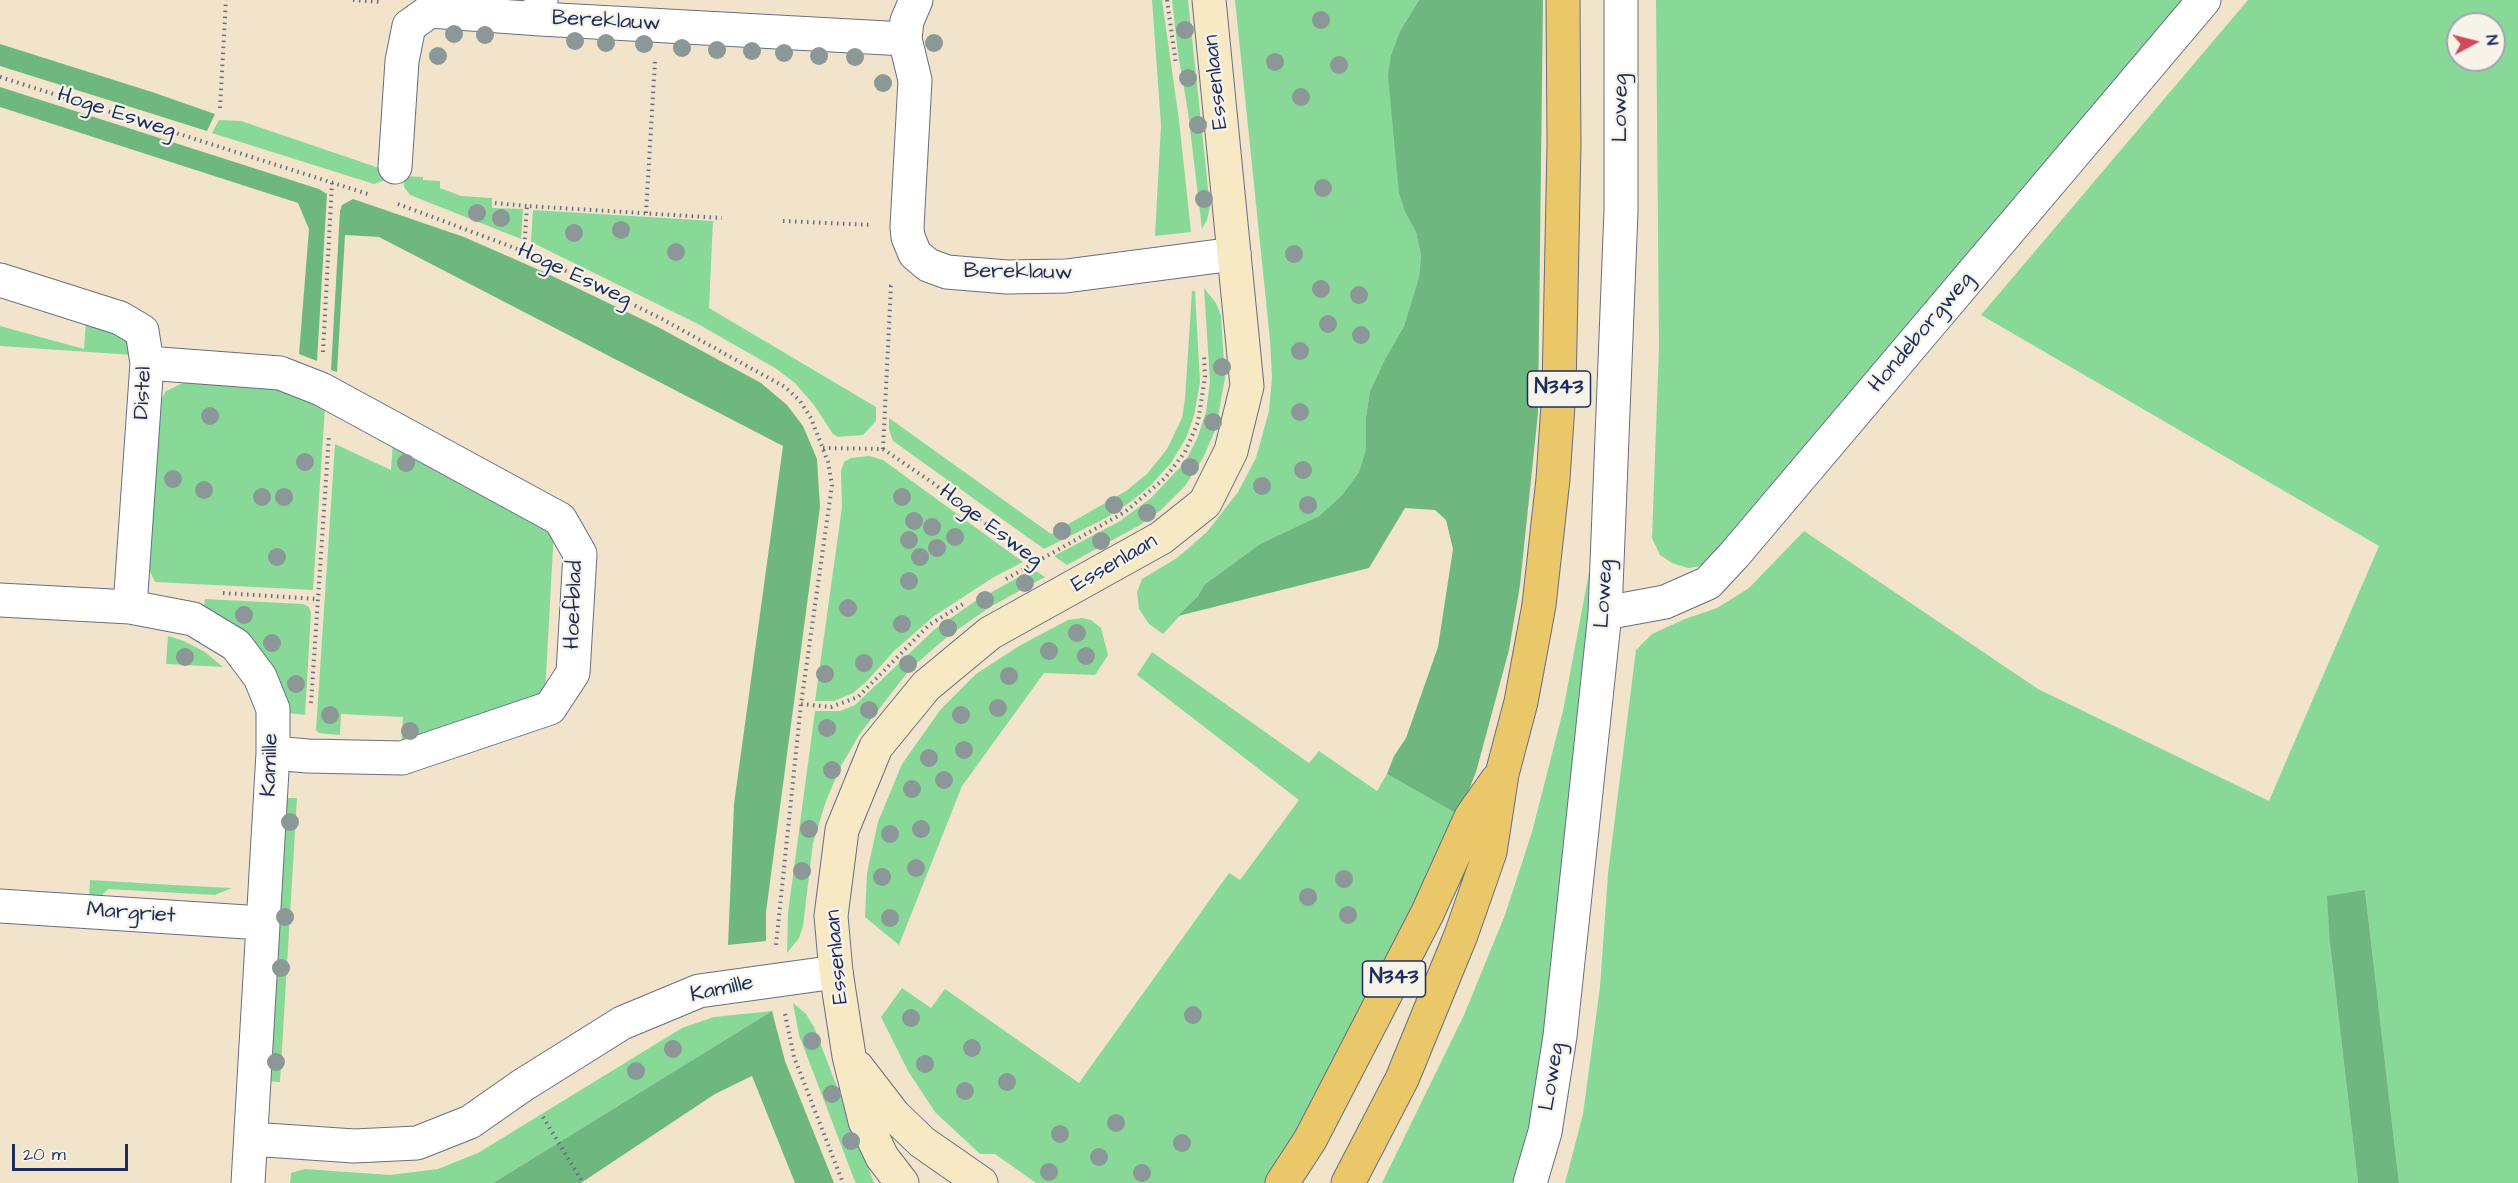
<!DOCTYPE html>
<html>
<head>
<meta charset="utf-8">
<style>
	body { margin:0 }
	#map { position:relative; width:2518px; height:1183px; overflow:hidden; background:#f2e4cb; font-family:"Architects Daughter",sans-serif }
	canvas { display:block }
	.north { position:absolute; left:2446px; top:12px; width:60px; height:60px; box-sizing:border-box; background:#f7f3e8; border:2px solid #9fa5b1; border-radius:50%; rotate:83deg; font-size:16px; font-weight:700; line-height:24px; text-align:center; color:#1b2f5e }
	.north::after { content:''; display:block; margin:auto; width:21px; height:27px; background:#d1495b; clip-path:polygon(50% 0,100% 100%,50% 72%,0 100%) }
	.scale { position:absolute; left:12px; top:1144px; width:116px; height:27px; box-sizing:border-box; border:3px solid #1b2f5e; border-top:0; padding-left:8px; font-size:18px; line-height:21px; white-space:nowrap; color:#1b2f5e; -webkit-text-stroke:4px #f7f3e8; paint-order:stroke }
</style>
</head>
<body>
<div id="map">
<canvas width="2518" height="1183"></canvas>
<div class="north">N</div>
<div class="scale">20 m</div>
</div>
<script>
const ctx = document.querySelector('canvas').getContext('2d');
ctx.lineJoin = 'round';
function fill(path, color) { ctx.fillStyle = color; ctx.fill(path, 'evenodd'); }
const shape = rows => new Path2D(rows.map(r => 'M' + r).join(''));
function trace(path, color, width, dash) { ctx.strokeStyle = color; ctx.lineWidth = width; ctx.lineCap = dash ? 'butt' : 'round'; ctx.setLineDash(dash || []); ctx.stroke(path); }
function drawText(font, color, halo, rows, align = 'center') {
  ctx.font = font + ' "Architects Daughter",sans-serif'; ctx.lineWidth = 4.5; ctx.setLineDash([]); ctx.textBaseline = 'middle'; ctx.strokeStyle = halo; ctx.fillStyle = color; for (const [text, x, y, turn = 0] of rows) {
    ctx.save(); ctx.translate(x, y); ctx.rotate((+turn || 0) * Math.PI / 180); ctx.textAlign = isNaN(turn) ? turn : align; if (halo) ctx.strokeText(text, 0, 0); ctx.fillText(text, 0, 0); ctx.restore();
  }
}
fill(shape([
	[1152,0,1162,0,1179,120,1191,232,1155,236,1161,125],
	[1172,0,1188,0,1210,207,1207,220,1202,229,1188,112,1178,53],
	[1235,0,1419,0,1400,31,1391,55,1406,214,1416,232,1421,256,1419,277,1404,326,1385,359,1370,391,1366,417,1366,449,1359,472,1342,495,1319,516,1260,544,1204,585,1198,596,1163,634,1149,624,1139,609,1137,592,1142,579,1177,558,1207,532,1238,492,1256,458,1269,411,1272,377,1270,340],
	[1656,0,2193,0,1721,553,1701,566,1688,568,1672,563,1660,555,1652,538,1659,347],
	[2248,0,2518,0,2518,1183,2399,1183,2365,890,2330,944,2358,1183,1565,1183,1583,1114,1600,987,1608,874,1636,650,1652,634,1685,619,1717,608,1749,588,1804,531,2038,689,2269,801,2379,546,1981,315],
	[2458,24,2494,24,2494,60,2458,60],
	[219,120,241,121,385,170,385,180,374,184,212,133],
	[404,176,423,177,423,180,440,181,440,188,461,196,492,198,492,208,523,209,521,239,410,195,404,187],
	[533,210,713,221,709,308,876,407,876,421,863,435,838,437,833,434,814,405,795,383,775,368,698,324,531,242],
	[1204,288,1216,303,1221,316,1225,378,1216,428,1203,458,1185,486,1161,510,1140,525,1067,565,1054,556,1120,521,1151,498,1185,462,1197,439,1206,412,1210,381],
	[1192,291,1195,291,1200,382,1194,416,1186,438,1171,463,1151,485,1132,501,1106,518,1044,549,893,441,889,429,889,418,1051,534,1126,491,1147,474,1167,449,1182,418,1185,399],
	[86,320,126,337,133,355,0,346,0,326,84,349],
	[187,381,277,386,325,407,313,590,155,582,147,565,155,411,166,391],
	[393,443,554,529,545,694,401,745,403,717,341,714,340,735,319,733,316,730,335,444,391,470],
	[869,456,883,460,1023,562,994,577,934,616,894,651,867,681,853,693,834,701,815,701,842,507,841,471,844,462,851,458],
	[1597,530,1569,813,1561,870,1554,983,1542,1078,1516,1183,1382,1183,1464,1015,1505,915,1532,832,1563,711],
	[1033,569,1045,577,990,607,947,637,910,669,859,735,840,768,826,801,813,843,803,926,799,938,787,953,788,913,815,711,840,711,855,705,935,629,974,602],
	[205,599,303,604,309,607,311,613,305,715,287,713,260,650,236,625,204,607],
	[1082,618,1091,620,1101,628,1108,655,1095,675,1044,673,962,786,899,945,865,917,867,873,878,822,902,764,941,709,976,674,1019,646,1068,620],
	[168,636,184,641,205,652,223,667,166,664],
	[1152,652,1309,763,1319,751,1377,791,1387,774,1459,815,1270,1183,1036,1183,995,1154,980,1154,935,1112,908,1071,881,1017,902,988,931,1008,945,989,1079,1083,1229,873,1240,880,1299,800,1137,675],
	[286,798,297,798,280,1082,268,1081],
	[90,880,172,885,232,888,215,895,108,889,98,899,89,898],
	[793,1003,806,1014,814,1027,874,1183,856,1183,854,1179,799,1035],
	[772,1011,493,1183,290,1183,291,1173,305,1169,390,1175,438,1169,478,1153,682,1028,714,1017]
]), '#88d898');
fill(shape([
	[1419,0,1543,0,1538,413,1520,585,1509,650,1476,772,1459,815,1387,774,1394,756,1406,738,1438,647,1453,549,1446,520,1435,510,1405,508,1369,568,1178,616,1198,596,1204,585,1260,544,1319,516,1342,495,1359,472,1366,449,1366,417,1370,391,1385,359,1404,326,1419,277,1421,256,1416,232,1406,214,1399,193,1388,76,1391,55,1400,31],
	[0,44,152,92,215,114,207,131,0,66],
	[0,87,319,189,327,194,317,361,299,354,309,229,298,203,0,107],
	[353,199,464,237,546,273,656,326,761,383,787,405,803,426,817,459,820,507,766,912,766,941,728,945,734,804,783,446,379,237,345,235,337,372,331,370,340,211,342,205],
	[2365,890,2399,1183,2358,1183,2330,944,2327,896],
	[772,1011,785,1061,834,1183,795,1183,752,1076,715,1094,581,1183,493,1183]
]), '#6eb880');
const street = shape([
	[541,0,540,19,905,39],
	[916,0,907,21,905,39,915,80,907,227,908,237,915,254,928,265,947,272,1007,277,1066,276,1234,254],
	[395,167,402,61,409,26,430,11,540,19],
	[0,280,120,318,142,331,147,363,130,607],
	[147,363,280,373,321,389,560,519,580,554,573,673,550,708,402,758,308,756,273,753],
	[0,600,130,607,193,619,236,645,260,677,273,709,273,753,248,1183],
	[1605,613,1665,602,1708,583,1735,554,2204,0],
	[0,906,262,923],
	[251,1139,354,1146,417,1143,470,1122,523,1085,622,1023,699,991,836,972],
	[1530,1183,1545,1132,1560,1036,1605,613,1621,211,1621,0]
]);
const secondary = shape([
	[857,1067,894,1115,922,1142,981,1183],
	[902,1183,882,1157,865,1121,849,1056,836,972,831,916,842,830,876,747,926,686,990,633,1161,538,1205,503,1231,451,1247,386,1209,0]
]);
const primary = shape([
	[1282,1183,1310,1140,1427,914,1471,817,1497,780],
	[1348,1183,1402,1079,1461,935,1490,852,1502,774,1521,702,1539,605,1553,479,1559,390,1564,145,1563,0]
]);
trace(street, '#666e84', 35);
trace(secondary, '#666e84', 35);
trace(primary, '#666e84', 35);
trace(shape([
	[353,0,382,2],
	[1167,0,1176,64],
	[0,77,371,195],
	[220,108,226,0],
	[495,203,527,206],
	[398,204,536,256,662,319,785,387,800,401,811,418,828,462,832,485,801,704,776,945],
	[646,213,655,61],
	[783,221,872,225],
	[524,251,527,206,722,218],
	[323,352,332,183],
	[823,448,883,449,933,483,1036,563],
	[883,449,891,286,894,283],
	[1006,579,1125,512,1165,478,1185,452,1198,422,1205,377,1204,355],
	[223,593,318,599],
	[311,703,329,435],
	[801,704,831,707,858,697,929,625,963,604],
	[785,1014,794,1057,843,1183],
	[543,1117,583,1183]
]), '#666e84', 4, [1.5, 4.5]);
trace(street, '#fff', 33);
trace(secondary, '#f7e9c3', 33);
trace(primary, '#eac769', 33);
ctx.fillStyle = '#8b9897';
for (const [x, y] of [
	[1321,20],
	[1185,30],
	[454,34],
	[485,35],
	[575,41],
	[606,43],
	[934,43],
	[644,44],
	[682,48],
	[717,50],
	[752,51],
	[784,53],
	[438,56],
	[819,56],
	[855,57],
	[1275,62],
	[1339,65],
	[1188,78],
	[883,83],
	[1301,97],
	[1198,125],
	[1323,188],
	[1204,199],
	[477,213],
	[501,218],
	[621,230],
	[574,233],
	[676,252],
	[1294,254],
	[1321,289],
	[1359,295],
	[1328,324],
	[1361,335],
	[1300,351],
	[1222,367],
	[1300,412],
	[210,416],
	[1213,422],
	[305,462],
	[406,463],
	[1190,467],
	[1303,470],
	[173,479],
	[1262,486],
	[204,490],
	[262,497],
	[284,497],
	[902,497],
	[1114,505],
	[1308,505],
	[1147,513],
	[914,521],
	[932,527],
	[1062,531],
	[955,537],
	[909,540],
	[1101,541],
	[937,548],
	[277,557],
	[920,557],
	[909,581],
	[1025,583],
	[985,600],
	[848,608],
	[244,615],
	[902,624],
	[948,628],
	[1077,633],
	[272,643],
	[1049,651],
	[1086,656],
	[185,657],
	[864,663],
	[908,664],
	[825,674],
	[1009,676],
	[296,684],
	[998,708],
	[869,710],
	[330,715],
	[961,715],
	[827,728],
	[410,731],
	[964,750],
	[929,758],
	[832,770],
	[944,780],
	[912,789],
	[290,822],
	[809,829],
	[921,829],
	[890,834],
	[916,868],
	[802,871],
	[882,877],
	[1344,879],
	[1308,897],
	[1348,915],
	[285,917],
	[890,918],
	[281,968],
	[1193,1015],
	[911,1018],
	[812,1041],
	[972,1048],
	[673,1049],
	[276,1062],
	[925,1064],
	[636,1071],
	[1007,1082],
	[965,1091],
	[832,1094],
	[1116,1123],
	[1060,1134],
	[851,1141],
	[1182,1143],
	[1099,1157],
	[1049,1172],
	[1142,1173]
]) { ctx.beginPath(); ctx.arc(x, y, 9, 0, 2 * Math.PI); ctx.fill(); }
for (const [x, y, w] of [
	[1559,389,63],
	[1394,979,63]
]) { const box = new Path2D(); box.roundRect(x - w / 2, y - 18, w, 36, 4.5); ctx.fillStyle = '#f7f3e8'; ctx.fill(box); trace(box, '#1b2f5e', 1.5); }
drawText('bold 21px', '#1b2f5e', null, [
	["N343",1559,389],
	["N343",1394,979]
]);
drawText('22px', '#1b2f5e', '#f7f3e8', [
	["Bereklauw",606,22,3],
	["Essenlaan",1217,82,-96],
	["Loweg",1621,108,-90],
	["Hoge Esweg",116,114,18],
	["Bereklauw",1018,273,1],
	["Hoge Esweg",574,276,25],
	["Hondeborgweg",1922,333,-50],
	["Distel",144,393,-87],
	["Hoge Esweg",990,527,37],
	["Essenlaan",1115,564,-30],
	["Loweg",1605,594,-87],
	["Hoefblad",575,605,-88],
	["Kamille",271,765,-88],
	["Margriet",131,914,4],
	["Essenlaan",838,957,-95],
	["Kamille",722,990,-12],
	["Loweg",1553,1077,-81]
]);
</script>
</body>
</html>
